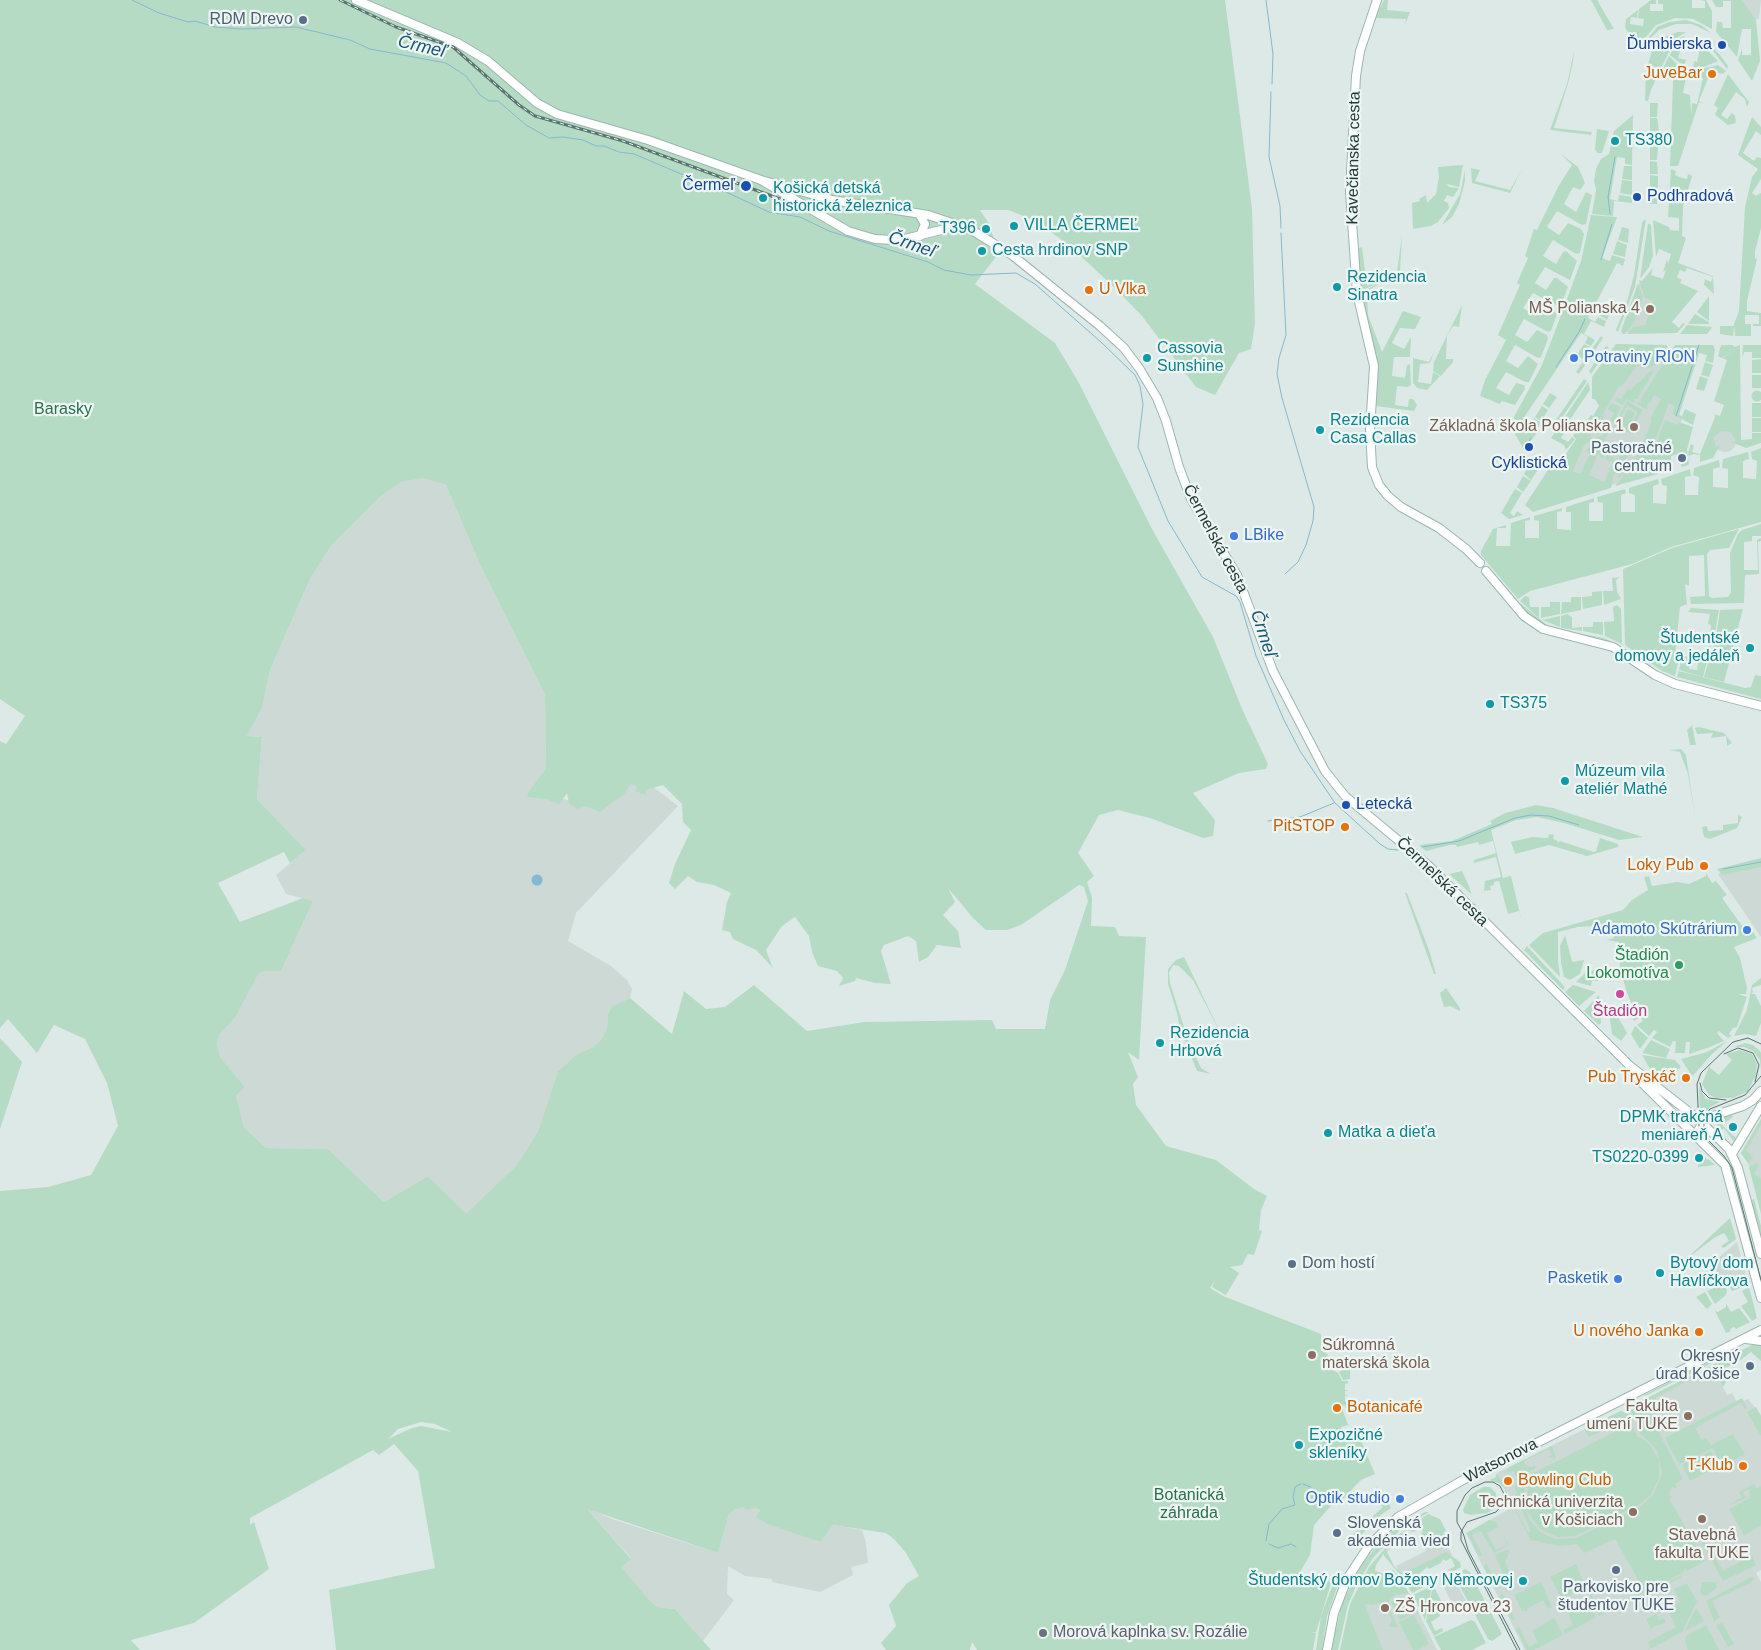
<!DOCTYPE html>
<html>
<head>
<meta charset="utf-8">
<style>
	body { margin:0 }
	canvas { display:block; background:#dde9e6 }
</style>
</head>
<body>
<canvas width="1761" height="1650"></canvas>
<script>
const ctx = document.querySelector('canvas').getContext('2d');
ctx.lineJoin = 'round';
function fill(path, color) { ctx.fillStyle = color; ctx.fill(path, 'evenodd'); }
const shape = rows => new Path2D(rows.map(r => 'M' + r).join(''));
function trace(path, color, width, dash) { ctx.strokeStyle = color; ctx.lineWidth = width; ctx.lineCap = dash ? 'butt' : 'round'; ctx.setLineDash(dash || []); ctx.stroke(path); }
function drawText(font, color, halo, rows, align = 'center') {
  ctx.font = font + ' Helvetica,sans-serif'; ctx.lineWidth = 4.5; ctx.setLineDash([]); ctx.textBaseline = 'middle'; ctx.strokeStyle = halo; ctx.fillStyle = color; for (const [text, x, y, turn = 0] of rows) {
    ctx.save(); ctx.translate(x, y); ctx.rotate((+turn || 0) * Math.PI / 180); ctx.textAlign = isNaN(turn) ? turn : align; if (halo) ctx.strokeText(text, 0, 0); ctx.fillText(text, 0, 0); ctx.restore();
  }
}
fill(shape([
	[1737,0,1761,0,1759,18,1756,20],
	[1640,282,1669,291,1667,332,1622,332],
	[1671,350,1682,380,1672,413,1682,419,1672,453,1657,466,1657,472,1544,504,1599,406,1595,399,1594,379,1665,353,1668,355],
	'1714 441a11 11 0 1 1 22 0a11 11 0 1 1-22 0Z',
	[423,478,446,485,481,567,545,695,546,768,529,791,580,803,639,776,678,806,576,913,568,941,611,966,627,980,632,989,630,998,612,1006,608,1012,607,1029,601,1040,593,1047,577,1054,558,1071,538,1131,517,1165,466,1215,428,1176,384,1202,328,1149,266,1148,244,1127,236,1096,245,1087,220,1057,217,1044,220,1034,235,1018,259,973,262,971,281,971,313,901,286,894,276,875,306,850,257,799,262,737,247,736,262,708,270,670,310,579,331,546,380,497,400,481],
	[1761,864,1761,937,1718,874],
	[1761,1119,1761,1213,1748,1163,1741,1153],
	[1737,1242,1747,1280,1731,1289,1725,1280,1714,1286,1706,1272,1719,1260,1718,1258],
	[1712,1365,1727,1395,1732,1393,1738,1404,1748,1399,1761,1415,1761,1570,1756,1573,1761,1582,1761,1650,1525,1650,1466,1533,1513,1507,1497,1473,1621,1411,1626,1413,1640,1405,1641,1401],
	[744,1504,761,1510,819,1542,833,1525,862,1530,866,1543,868,1563,851,1567,853,1575,820,1592,772,1582,772,1579,745,1576,728,1566,727,1594,734,1600,703,1641,675,1609,657,1607,650,1601,620,1567,631,1558,586,1508,615,1520,718,1553,729,1514],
	[1441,1534,1452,1555,1403,1579,1396,1566,1426,1551,1419,1535],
	[1372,1569,1390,1577,1398,1592,1409,1593,1437,1650,1343,1650],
	[1451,1574,1466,1601,1454,1607,1440,1580]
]), '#ccd9d5');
fill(shape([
	[0,0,1225,0,1252,209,1255,324,1251,349,1239,353,1215,395,1196,387,1142,316,1115,288,1070,246,1036,221,1008,210,980,210,988,222,999,253,975,284,1055,343,1079,383,1152,529,1213,637,1243,711,1268,764,1266,769,1239,773,1193,793,1215,820,1213,836,1203,838,1150,818,1118,810,1099,815,1078,853,1094,876,1087,882,1092,898,1091,926,1115,927,1119,936,1146,937,1139,1060,1128,1052,1138,1077,1133,1084,1136,1105,1166,1146,1216,1160,1254,1189,1267,1196,1261,1210,1259,1230,1262,1231,1254,1255,1248,1254,1242,1265,1230,1267,1239,1273,1226,1295,1212,1287,1216,1279,1210,1288,1223,1296,1321,1334,1321,1351,1328,1354,1325,1363,1327,1367,1338,1373,1342,1381,1348,1381,1348,1383,1345,1384,1345,1390,1349,1391,1345,1391,1345,1395,1349,1396,1345,1396,1345,1401,1349,1402,1349,1405,1346,1408,1344,1405,1342,1408,1348,1425,1341,1427,1343,1436,1357,1431,1375,1474,1361,1480,1341,1501,1337,1499,1314,1525,1310,1555,1300,1572,1323,1588,1328,1580,1331,1583,1316,1632,1311,1632,1316,1633,1313,1650,977,1650,972,1642,970,1650,886,1650,881,1643,896,1626,889,1605,907,1583,919,1576,906,1553,895,1540,886,1533,833,1525,820,1542,768,1524,756,1517,761,1510,755,1508,746,1510,744,1507,736,1509,729,1514,718,1553,587,1509,631,1559,621,1567,650,1601,657,1607,675,1609,711,1650,336,1650,329,1590,435,1568,418,1471,394,1444,379,1455,373,1450,250,1518,250,1525,254,1522,269,1569,194,1623,131,1640,140,1650,0,1650,0,1191,48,1187,91,1175,118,1126,107,1083,85,1039,54,1025,37,1053,8,1019,0,1028,0,741,6,744,25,716,0,699],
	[423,478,446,485,481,567,545,695,546,768,529,791,527,797,546,799,559,804,567,793,569,803,578,809,586,806,600,812,625,793,631,784,637,787,635,791,646,795,646,790,663,785,682,804,683,822,691,830,675,864,669,883,675,889,688,876,697,882,714,885,731,893,727,902,722,930,730,932,733,939,756,950,773,968,766,950,782,926,795,917,809,936,812,952,818,966,837,971,843,978,839,986,855,981,856,978,875,983,891,984,881,951,884,945,908,936,916,941,919,962,928,957,937,945,961,948,958,931,943,915,955,902,948,888,973,918,986,930,1007,930,1021,925,1079,885,1084,887,1088,901,1065,970,1050,1000,1045,1029,996,1029,992,1020,864,1022,807,1031,754,985,725,1007,706,1009,684,991,672,1034,630,998,612,1006,608,1013,607,1029,601,1040,593,1047,577,1054,558,1071,538,1131,517,1165,466,1214,428,1176,384,1202,328,1149,266,1148,244,1127,236,1096,245,1087,220,1057,217,1044,220,1034,235,1018,259,973,263,971,281,971,313,901,303,898,240,922,218,883,284,852,290,863,306,850,257,799,262,737,247,736,262,708,270,670,310,579,331,546,380,497,400,482],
	[421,1422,435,1424,452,1432,421,1426,412,1428,388,1439,398,1429],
	[1384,0,1388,0,1387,10,1410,12,1405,25,1406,19,1375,18],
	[1591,0,1597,0,1614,29,1607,30],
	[1651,0,1656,0,1656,4,1650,4,1650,11,1663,11,1663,4,1658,4,1658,0,1697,0,1692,0,1692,8,1705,8,1705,1,1700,0,1706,0,1712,11,1712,29,1693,19,1675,18,1656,25,1641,43,1637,44,1625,28,1626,19,1638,10,1637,18,1631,17,1630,24,1643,26,1644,19,1638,18,1639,9],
	[1712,0,1742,0,1756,20,1760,61,1752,81,1738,60,1742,49,1742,55,1751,55,1751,29,1742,29,1737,57,1716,32,1717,22,1722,22,1723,28,1731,28,1731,1,1723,1,1723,7,1716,7],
	[1686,20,1701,25,1711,33,1692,24,1676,24,1659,30,1642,46,1657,27,1669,22],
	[1678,32,1686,32,1675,39,1651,90,1648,101,1645,101,1646,71,1652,51,1663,37],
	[1685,36,1678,58,1686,60,1684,66,1670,55,1677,39],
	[1704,39,1720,55,1728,66,1727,69,1710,47,1701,41],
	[1701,44,1718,61,1699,69,1693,68,1694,61,1697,62],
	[1574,51,1573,62,1568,84,1554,128,1592,132,1591,135,1550,130,1567,84],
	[1669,56,1680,67,1671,79,1658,79],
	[1718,65,1726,71,1723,74,1711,71,1699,101,1704,104,1699,102,1678,166,1670,166,1673,81,1681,67,1684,67,1683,74,1691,76,1692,69,1698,70,1691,80,1691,77,1686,77,1683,93,1690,95,1691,116,1692,103,1697,104,1703,78,1697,77,1698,73,1705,68],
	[1728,74,1749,102,1747,107,1745,99,1736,92,1721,115,1727,119,1732,113,1735,116,1736,123,1728,125,1715,115,1718,108,1714,105,1703,129],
	[1650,103,1658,103,1657,117,1650,117],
	[1633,115,1632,165,1625,164,1625,158,1617,157,1610,199,1618,201,1619,195,1632,197,1632,203,1614,201,1613,216,1592,214,1596,190,1594,181,1596,169,1601,159,1609,154,1614,131],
	[1752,117,1761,127,1761,135,1756,131,1743,153,1754,161,1757,157,1761,158,1761,179,1752,193,1756,196,1761,193,1761,228,1755,251,1755,258,1757,259,1747,301,1747,311,1761,313,1761,326,1753,326,1753,324,1759,324,1759,315,1745,315,1745,324,1751,324,1751,336,1735,336,1734,324,1739,311,1745,207,1752,177,1758,169,1738,155],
	[1650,118,1657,118,1659,131,1650,131],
	[1597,129,1609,131,1602,153,1597,153,1595,149],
	[1650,132,1659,132,1658,146,1650,145],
	[1650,146,1658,147,1657,160,1650,160],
	[1561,154,1578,167,1585,183,1580,190,1573,187,1564,204,1576,212,1586,192,1592,195,1586,224,1582,225,1557,211,1547,227,1559,235,1568,223,1581,229,1584,234,1580,253,1576,254,1553,240,1543,256,1556,264,1563,252,1566,251,1577,261,1570,280,1545,267,1535,283,1546,290,1554,278,1557,278,1568,287,1560,307,1533,293,1523,308,1536,316,1545,304,1557,314,1551,331,1548,332,1524,319,1515,335,1527,342,1537,330,1547,335,1548,339,1541,357,1538,358,1515,345,1506,361,1518,368,1528,356,1538,364,1529,382,1525,382,1506,372,1496,388,1509,395,1516,383,1524,385,1525,389,1515,405,1502,401,1500,404,1480,396,1485,380,1506,340,1498,335,1520,285,1517,283,1528,258,1525,256,1534,229,1537,230,1558,187,1572,165],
	[1650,161,1657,162,1658,174,1650,174],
	[1463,165,1459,187,1447,184,1449,187,1459,188,1453,197,1447,195,1444,201,1448,203,1449,208,1438,222,1431,226,1413,229,1412,203,1420,201,1419,199,1426,195,1427,203,1436,194,1439,177,1438,167],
	[1624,166,1632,166,1632,180,1622,179],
	[1471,168,1480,170,1475,181,1510,190,1522,169,1510,193,1472,183],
	[1671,169,1676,171,1675,175,1679,177,1687,179,1688,174,1692,176,1683,207,1682,236,1686,238,1678,263,1713,276,1714,294,1704,285,1705,279,1711,282,1713,277,1687,268,1685,272,1680,270,1677,277,1682,280,1680,283,1698,291,1672,322,1679,328,1683,323,1685,324,1677,333,1627,334,1633,327,1645,325,1653,301,1645,298,1639,280,1642,281,1653,268,1651,275,1663,279,1666,269,1663,272,1667,259,1668,264,1671,254,1659,249,1656,257,1653,220,1669,227,1670,230,1679,231,1679,218,1668,217],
	[1465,170,1465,181,1459,204,1452,217,1442,225,1460,194],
	[1650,175,1658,176,1658,189,1650,188],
	[1622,180,1632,181,1632,195,1620,193],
	[1650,190,1658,190,1657,204,1649,204],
	[1591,215,1617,217,1602,258,1610,261,1612,255,1625,259,1623,266,1617,263,1588,318,1595,322,1598,317,1606,321,1604,327,1591,321,1584,334,1595,340,1591,346,1585,343,1588,337,1581,333,1523,419,1531,423,1534,418,1540,422,1536,434,1524,450,1514,432,1514,417,1541,367,1554,334,1581,261],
	[1646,219,1635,287,1618,332,1616,330,1626,305,1634,275,1642,222],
	[1648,223,1651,225,1653,256,1649,267,1640,279],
	[1355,225,1358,249,1362,247,1367,286,1384,277,1385,273,1384,278,1380,281,1362,291],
	[1622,227,1629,229,1628,243,1618,240],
	[1402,235,1400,272,1367,291,1368,315,1382,352,1403,311,1421,317,1415,329,1400,328,1392,343,1404,349,1411,337,1410,357,1394,357,1392,376,1405,378,1407,365,1410,364,1411,385,1408,387,1397,386,1395,405,1408,407,1409,399,1413,399,1417,405,1414,411,1376,406,1377,364,1361,293,1397,272],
	[1617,241,1627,245,1625,257,1613,254],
	[1638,283,1643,297,1639,309,1634,322,1625,334,1623,334,1621,331],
	[1709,296,1709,321,1697,312],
	[1605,304,1612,307,1607,320,1599,315],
	[1462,305,1459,327,1453,326,1447,336,1446,359,1453,359,1453,362,1441,376,1433,371,1434,362],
	[1695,314,1709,322,1709,324,1688,324],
	[1687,325,1712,327,1711,329,1707,334,1680,334],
	[1734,326,1733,336,1720,334,1720,326],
	[1601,336,1603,338,1579,374,1576,372],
	[1584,344,1590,347,1583,359,1577,355],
	[1616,344,1667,345,1668,348,1657,364,1648,368,1638,364,1621,387,1619,386,1596,426,1607,411,1597,430,1595,429,1592,436,1595,428,1590,436,1593,439,1584,445,1573,471,1580,474,1590,454,1586,451,1595,441,1607,452,1603,459,1598,454,1589,475,1604,482,1613,463,1605,459,1608,454,1627,469,1618,479,1618,474,1614,474,1611,488,1533,512,1525,505,1550,467,1555,470,1576,439,1573,436,1576,431,1579,432,1591,415,1593,416,1599,406,1595,399,1592,399,1592,377],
	[1675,345,1713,345,1715,349,1713,363,1705,361,1707,355,1699,353,1679,415,1682,416,1685,409,1696,414,1693,425,1672,414,1674,406,1669,403,1654,443,1656,444,1665,420,1678,425,1679,422,1693,427,1687,450,1689,465,1682,467,1681,464,1687,462,1684,453,1671,456,1671,461,1657,466,1658,474,1615,486,1628,469,1629,462,1633,464,1652,421,1650,419,1661,399,1654,395,1649,405,1648,402,1647,410,1637,404,1638,402,1641,403,1640,400],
	[1721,345,1733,345,1734,347,1740,345,1741,440,1752,439,1752,433,1761,433,1761,443,1746,448,1731,442,1735,442,1735,439,1730,432,1720,431,1714,438,1716,447,1720,445,1713,458,1700,462,1700,455,1694,454,1689,456,1690,465,1688,453,1691,444,1694,446,1692,452,1700,454,1715,417,1714,414,1720,416,1724,405,1714,401,1727,360,1722,358,1738,349,1721,358,1718,356],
	[1743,345,1761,345,1761,358,1752,358,1752,352,1744,352,1742,358],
	[1606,346,1609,347,1591,374,1589,371],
	[1435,349,1430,363,1420,364,1418,382,1431,384,1433,372,1440,376,1427,390,1417,388,1413,383,1413,358,1429,362],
	[1761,359,1761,373,1752,373,1752,360],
	[1705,362,1713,365,1709,377,1701,375],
	[1654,371,1637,399,1634,399,1635,403,1626,399,1623,405,1615,401,1617,397,1621,399,1628,389,1631,390,1638,382,1640,382,1649,372],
	[1752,375,1761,375,1761,388,1752,388],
	[1700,376,1708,379,1704,391,1696,389],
	[1584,379,1587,381,1557,425,1554,423],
	[1588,382,1590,390,1567,424,1569,425,1565,431,1559,426],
	'1751.5 396a5.5 5.5 0 1 1 11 0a5.5 5.5 0 1 1-11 0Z',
	[1550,393,1557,397,1549,408,1543,404],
	[1627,401,1643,410,1629,433,1627,432,1638,412,1628,406,1630,406,1627,406,1616,427,1614,426],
	[1611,403,1621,407,1602,445,1596,439,1598,436,1602,437,1614,413,1608,409],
	[1752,403,1761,403,1761,417,1752,417],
	[1542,406,1548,410,1541,421,1535,417],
	[1628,409,1635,413,1627,430,1620,426],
	[1752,418,1761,418,1761,432,1752,432],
	[1558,427,1565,432,1561,438,1568,442,1572,437,1575,439,1566,450,1564,445,1551,438],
	[1627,443,1634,446,1622,464,1618,460],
	[1761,448,1761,522,1671,547,1632,564,1530,591,1518,599,1481,555,1481,551,1493,529,1506,525,1506,528,1497,528,1496,546,1510,546,1511,523,1530,517,1530,520,1525,521,1525,538,1539,538,1539,521,1534,520,1534,516,1562,508,1562,511,1557,512,1557,529,1571,530,1571,512,1566,512,1566,507,1594,498,1594,502,1589,503,1589,521,1603,521,1603,503,1598,502,1597,497,1625,489,1626,493,1621,495,1621,512,1635,512,1635,495,1629,493,1629,488,1658,479,1659,484,1653,486,1653,503,1666,504,1667,486,1662,485,1661,479,1690,469,1691,476,1685,477,1685,495,1698,495,1699,477,1693,475,1694,468,1719,460,1720,467,1713,469,1713,487,1728,488,1728,469,1722,468,1723,459,1748,452,1749,459,1743,461,1743,478,1756,479,1757,461,1752,459,1751,452],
	[1530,463,1539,468,1531,480,1524,474],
	[1523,476,1531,481,1523,492,1517,487],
	[1515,489,1522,493,1510,513,1514,516,1517,511,1523,515,1509,519,1501,513],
	[1761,524,1761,536,1752,536,1752,541,1744,542,1744,570,1758,570,1757,540,1761,538,1761,541,1758,542,1759,574,1745,575,1744,603,1691,604,1690,597,1705,596,1704,555,1689,556,1689,586,1685,584,1687,604,1680,607,1675,655,1679,658,1675,676,1662,671,1625,645,1623,569,1672,548,1739,529,1729,548,1710,550,1707,554,1709,596,1712,598,1728,597,1731,592,1730,553,1738,534,1742,530],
	[1620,577,1616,580,1617,591,1621,599,1604,605,1603,591,1613,591,1612,578],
	[1602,591,1602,605,1583,609,1582,597,1592,596,1592,592],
	[1525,596,1529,597,1530,607,1539,607,1539,618,1520,601],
	[1571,597,1581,597,1581,610,1561,614,1562,602,1571,602],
	[1550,602,1560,602,1560,614,1541,618,1541,607,1550,607],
	[1520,603,1547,625,1561,630,1604,638,1620,646,1599,638,1566,633,1546,627,1528,615],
	[1617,605,1621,609,1622,644,1605,636,1604,622,1614,621,1613,607],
	[1691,608,1719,610,1713,644,1709,644,1711,625,1708,624,1710,614,1688,612],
	[1743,609,1724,682,1704,677,1712,649,1715,644,1720,610],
	[1567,614,1572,617,1572,628,1582,627,1582,631,1561,628,1561,616],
	[1560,616,1560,627,1542,620],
	[1593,622,1603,622,1603,635,1583,631,1583,627,1593,627],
	[1709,646,1711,646,1703,677,1679,670,1682,657,1690,656,1689,669,1697,670,1700,652,1708,653],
	[1679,671,1745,688,1751,687,1755,675,1761,676,1761,699,1677,677],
	[1692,725,1696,745,1690,745,1687,730],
	[1699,727,1724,733,1732,743,1727,746,1726,736,1711,738,1713,733,1697,734,1695,728],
	[1681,749,1686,755,1696,823,1688,774,1680,752,1669,750],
	[1536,805,1553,808,1643,837,1619,840,1564,823,1537,817,1516,820,1491,830,1503,878,1511,876,1522,922,1519,911,1508,914,1499,881,1494,882,1494,885,1490,886,1491,890,1484,891,1485,881,1501,877,1496,857,1474,863,1474,860,1496,853,1493,841,1479,845,1478,842,1457,847,1456,845,1450,845,1426,851,1419,845,1452,841,1492,824,1490,821,1505,813],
	[1738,815,1742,817,1737,828,1710,839,1704,837,1702,827,1707,826,1708,831,1723,830,1723,825,1738,823],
	[1549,834,1554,835,1553,839,1558,841,1558,843,1560,841,1594,852,1596,851,1600,838,1618,844,1618,847,1587,856,1549,845,1515,854,1511,842,1532,837,1548,838],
	[1761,858,1761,867,1722,875,1717,869],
	[1462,871,1469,886,1471,894,1449,874],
	[1706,873,1712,883,1716,881,1727,895,1722,898,1748,934,1752,931,1757,938,1734,947,1740,958,1747,988,1746,994,1738,994,1747,997,1737,1027,1733,1028,1729,1034,1732,1036,1728,1038,1719,1031,1717,1033,1724,1041,1707,1048,1689,1054,1690,1042,1686,1042,1685,1053,1675,1053,1676,1041,1673,1041,1670,1047,1652,1038,1657,1032,1654,1030,1649,1036,1637,1025,1643,1021,1640,1017,1634,1021,1633,1019,1637,1016,1627,993,1620,969,1619,942,1607,940,1614,938,1612,923,1601,925,1599,920,1597,926,1578,927,1558,932,1558,961,1560,977,1529,945,1543,933,1623,910,1632,900,1648,890,1644,877,1649,876,1652,886,1677,882,1689,884,1706,876],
	[1405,893,1407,893,1429,950,1436,974,1434,974],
	[1565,935,1572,961,1573,962,1584,960,1580,974,1570,980,1564,977,1561,963,1560,946],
	[1527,946,1565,987,1563,990,1524,950],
	[1184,957,1224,1040,1193,980,1179,966,1173,965,1169,973,1170,983,1189,1043,1201,1068,1211,1074,1197,1071,1180,1029,1177,1013,1168,984,1168,969,1176,960],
	[1598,969,1598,981,1592,981,1591,986,1576,982,1586,972],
	[1761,978,1761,985,1752,988,1753,992,1751,994,1755,994,1761,1006,1761,1023,1756,1036,1744,1034,1734,1036,1747,1010,1752,985],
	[1573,985,1596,992,1579,1006,1565,992],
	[1446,988,1460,1008,1460,1011,1450,1006,1444,1007,1440,993],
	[1599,995,1601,1023,1599,1025,1584,1011],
	[1614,1010,1627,1033,1621,1041,1612,1034,1609,1012],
	[1635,1026,1648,1038,1640,1049,1631,1034],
	[0,1038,22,1062,0,1129],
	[1651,1040,1670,1049,1666,1058,1642,1053],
	[1727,1041,1712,1054,1689,1080,1692,1076,1681,1059,1707,1052],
	[1745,1043,1753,1045,1760,1051,1761,1053,1761,1070,1760,1060,1753,1051,1744,1047,1734,1047],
	[1740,1050,1752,1054,1757,1064,1756,1075,1748,1091,1733,1098,1716,1098,1709,1095,1702,1084,1709,1067,1719,1075,1732,1060,1726,1054],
	[1642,1055,1675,1060,1681,1067,1675,1072,1677,1074,1664,1082,1650,1069],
	[1699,1087,1706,1099,1720,1102,1710,1107,1704,1114,1700,1113],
	[1730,1113,1733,1117,1722,1125,1737,1139,1735,1143,1724,1128,1722,1130,1711,1119],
	[1761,1119,1761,1125,1746,1150,1753,1157,1748,1163,1741,1153],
	[1700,1151,1707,1160,1708,1159,1715,1165,1698,1167],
	[1756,1163,1759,1165,1754,1174,1761,1178,1761,1214,1749,1167],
	[1754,1199,1761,1226,1761,1244,1750,1201],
	[1730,1218,1736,1239,1724,1248,1721,1246,1729,1241,1724,1233,1714,1238,1684,1261],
	[1747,1277,1748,1285,1732,1291,1730,1287],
	[1723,1284,1727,1290,1726,1295,1715,1304,1707,1291],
	[1749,1287,1757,1318,1752,1321,1741,1306,1748,1302,1742,1291],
	[1705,1292,1712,1304,1707,1309,1696,1297],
	[1726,1303,1731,1312,1739,1308,1750,1322,1736,1329,1734,1327,1730,1329,1731,1331,1726,1333,1715,1311,1718,1312,1726,1307],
	[1752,1345,1761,1345,1761,1361,1751,1352,1738,1362,1720,1370,1726,1382,1723,1387,1712,1365],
	[1332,1361,1350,1369,1350,1379,1343,1380,1339,1372,1342,1370,1342,1366],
	[1711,1361,1712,1363,1645,1396,1644,1395],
	[1682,1380,1684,1383,1655,1398,1657,1404,1650,1403,1646,1399],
	[1742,1398,1747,1408,1745,1409,1741,1403,1695,1428,1702,1440,1706,1438,1711,1445,1733,1434,1745,1454,1723,1466,1713,1448,1679,1464,1665,1438],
	[1642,1400,1683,1479,1675,1484,1677,1488,1672,1487,1669,1495,1673,1497,1669,1499,1705,1561,1687,1571,1685,1569,1683,1573,1613,1608,1612,1603,1615,1602,1617,1604,1644,1590,1615,1539,1584,1553,1577,1544,1559,1546,1532,1540,1531,1541,1510,1500,1507,1502,1509,1506,1502,1509,1506,1500,1505,1489,1499,1483,1489,1480,1495,1478,1497,1473,1528,1533,1531,1531,1515,1495,1517,1493,1515,1489,1518,1479,1514,1471,1508,1472,1506,1469,1552,1446,1556,1458,1548,1462,1555,1457,1547,1458,1552,1455,1549,1449,1524,1461,1526,1466,1533,1467,1534,1464,1536,1468,1520,1477,1525,1487,1524,1505,1530,1521,1540,1532,1555,1539,1576,1538,1640,1507,1654,1494,1662,1473,1657,1450,1640,1433,1642,1418,1635,1420,1631,1410,1640,1405],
	[1756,1407,1761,1416,1761,1436,1747,1412],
	[1621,1411,1625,1413,1630,1411,1630,1417,1589,1437,1585,1431,1597,1423,1599,1428,1606,1425,1611,1422,1608,1417],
	[1630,1424,1637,1435,1637,1437,1640,1437,1650,1445,1659,1460,1659,1478,1650,1496,1638,1505,1575,1536,1558,1537,1540,1529,1527,1511,1528,1486,1524,1478],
	[1711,1451,1719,1466,1690,1481,1682,1465],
	[1375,1484,1385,1506,1389,1504,1391,1508,1382,1514,1359,1537,1353,1534,1383,1507,1378,1502,1380,1499],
	[1754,1484,1756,1489,1761,1486,1761,1526,1744,1535,1729,1509,1750,1498,1749,1489,1743,1492,1746,1497,1748,1497,1728,1506,1742,1497,1739,1492],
	[1483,1487,1490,1487,1496,1493,1497,1501,1495,1508,1487,1513,1471,1515,1464,1513,1463,1510,1470,1495],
	[1425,1512,1429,1512,1400,1530,1373,1558,1357,1584,1348,1605,1338,1650,1331,1650,1342,1603,1363,1562,1389,1533],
	[1428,1514,1440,1519,1446,1531,1443,1533,1449,1538,1446,1539,1444,1536,1440,1538,1439,1535,1425,1536,1424,1537,1426,1541,1421,1533,1423,1532,1419,1525,1415,1528,1416,1531,1412,1532,1408,1530,1405,1532,1406,1534,1390,1544,1376,1565,1375,1571,1390,1576,1393,1569,1409,1593,1395,1595,1387,1603,1398,1628,1388,1626,1392,1621,1384,1602,1373,1605,1367,1604,1365,1606,1383,1650,1340,1650,1350,1604,1369,1567,1394,1538],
	[1489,1520,1496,1522,1501,1531,1498,1527,1487,1533,1496,1550,1507,1545,1503,1535,1508,1545,1494,1553,1481,1531,1472,1535,1482,1555,1479,1556,1467,1533],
	[1701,1534,1723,1571,1752,1555,1756,1565,1723,1581,1698,1535],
	[1390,1548,1387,1552,1394,1566,1405,1576,1409,1575,1408,1571,1446,1552,1460,1562,1461,1567,1450,1573,1448,1570,1455,1566,1451,1558,1446,1561,1443,1559,1441,1563,1429,1569,1427,1567,1418,1575,1422,1583,1429,1580,1431,1583,1412,1593,1403,1578,1384,1556,1384,1552],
	[1506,1550,1510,1551,1505,1562,1512,1577,1506,1579,1495,1555],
	[1486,1563,1499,1588,1498,1589,1495,1588,1484,1568],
	[1576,1564,1587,1590,1584,1592,1582,1589,1562,1599,1550,1577],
	[1465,1569,1470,1572,1502,1634,1492,1641,1488,1639,1456,1579,1457,1574],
	[1682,1575,1680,1578,1616,1610,1616,1609],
	[1751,1577,1754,1579,1750,1583,1712,1601,1720,1618,1714,1621,1706,1601],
	[1541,1582,1552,1607,1548,1609,1543,1600,1527,1609,1527,1611,1522,1611,1514,1595],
	[1702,1582,1716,1582,1717,1588,1707,1595,1703,1595,1700,1593],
	[1333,1584,1337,1588,1327,1616,1322,1650,1316,1650,1321,1616],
	[1687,1584,1697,1601,1682,1632,1648,1650,1650,1647,1648,1642,1676,1627,1667,1609,1680,1602,1674,1589],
	[1433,1585,1446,1610,1439,1613,1440,1616,1431,1622,1435,1631,1442,1628,1443,1631,1434,1636,1426,1621],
	[1432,1586,1425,1620,1413,1595],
	[1590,1592,1600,1612,1609,1608,1609,1611,1599,1616,1588,1593],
	[1502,1593,1515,1620,1514,1620,1511,1619,1499,1597],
	[1402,1597,1411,1614,1400,1620,1391,1602],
	[1587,1597,1596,1617,1565,1634,1563,1630,1573,1625,1564,1602,1567,1600,1570,1605],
	[1697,1609,1704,1621,1685,1631,1694,1612],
	[1656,1614,1659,1620,1664,1618,1666,1622,1657,1626,1656,1625,1651,1629,1646,1619],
	[1414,1615,1429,1644,1418,1650,1413,1650,1399,1622],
	[1554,1618,1563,1635,1534,1650,1527,1650,1516,1629,1519,1627,1529,1647,1538,1642,1532,1631],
	[1471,1620,1475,1622,1486,1643,1472,1650,1441,1650,1434,1637],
	[1722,1623,1734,1644,1728,1647,1716,1625],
	[1706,1625,1719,1650,1688,1650,1685,1640,1686,1636]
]), '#b6dbc5');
fill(shape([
	'531.5 880a5.5 5.5 0 1 1 11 0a5.5 5.5 0 1 1-11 0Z'
]), '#84b9d0');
trace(shape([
	[132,0,159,13,188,22,195,21,215,27,242,29,296,27,350,40,370,49,446,63,466,76,480,95,489,101,498,101,526,125,549,138,563,137,583,140,596,146,604,146,619,152,634,154,693,179,703,187,726,192,769,212,800,217,829,231,928,262,944,270,971,275,1016,273,1035,284,1102,343,1135,375,1140,386,1143,404,1138,447,1168,521,1202,577,1236,596,1240,602,1256,656,1284,720,1300,751,1335,803,1380,844,1388,849,1398,850],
	[1266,0,1273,54,1272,84],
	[1271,92,1269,157,1280,206,1281,228],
	[1610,214,1608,197,1615,157],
	[1281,233,1286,335,1279,358,1277,374,1282,398,1314,507,1313,521,1306,545,1298,562,1285,574],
	[1601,260,1612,224],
	[1556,367,1579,332,1585,319],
	[1676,416,1699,345],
	[1529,441,1531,438],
	[1268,821,1300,817,1334,803],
	[1422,847,1459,841,1515,818,1531,815,1549,816,1579,825],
	[1723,869,1761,862],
	[1303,1484,1311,1487],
	[1266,1541,1269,1524,1282,1509,1295,1505,1293,1497,1295,1487,1301,1484],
	[1269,1544,1278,1548,1291,1544,1296,1547]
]), '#84b9d0', 1);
const secondary = shape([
	[356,0,458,43,488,61,537,103,557,114,648,140,761,180,848,231,875,239,894,240,905,239,949,228,962,228],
	[1377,0,1360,51,1356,76,1350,192,1357,293,1374,366,1370,430,1372,467,1379,485,1388,496,1401,507,1439,528,1466,549,1480,563],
	[761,180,832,200,928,215,970,229,1012,255,1100,326,1124,348,1139,368,1157,398,1166,421,1179,467,1191,499,1237,575,1273,671,1325,771,1345,796,1428,865,1630,1066,1698,1119,1729,1149,1738,1168,1761,1254],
	[919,214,925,224,920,236],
	[1486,571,1524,616,1543,629,1613,647,1655,675,1675,684,1761,706],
	[1631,1068,1636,1077,1725,1165,1761,1298],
	[1696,1135,1704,1119,1743,1106,1753,1100,1761,1091],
	[1732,1154,1761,1106],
	[1746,1339,1761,1341],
	[1327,1650,1334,1613,1347,1579,1368,1547,1398,1517,1463,1480,1761,1330]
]);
trace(secondary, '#9db5b0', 10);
trace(secondary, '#fff', 8);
trace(shape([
	[1761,1044,1748,1038,1733,1042,1701,1073,1697,1084,1699,1126,1704,1136,1724,1156,1732,1168,1761,1280],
	[1724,1054,1738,1048,1753,1053,1759,1065,1755,1082],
	[1700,1083,1702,1091,1709,1098,1726,1100],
	[1704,1128,1704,1118,1710,1109,1745,1095,1761,1076],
	[1517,1650,1461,1540,1461,1532,1462,1531,1462,1530,1467,1522,1496,1512,1504,1503,1504,1494,1500,1486,1493,1482,1485,1482,1472,1488,1465,1495,1457,1511,1457,1522,1459,1526,1462,1531,1464,1536,1468,1550,1520,1650]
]), '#597571', 1);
const rail = shape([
	[340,0,396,27,453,47,519,105,535,116,623,141,788,202]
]);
trace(rail, '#597571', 3);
trace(rail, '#eef6f3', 1, [4]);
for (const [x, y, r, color] of [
	[303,20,5,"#5c6f8a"],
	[1722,45,5,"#1a4fb4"],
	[1712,74,5,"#e8710a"],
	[1615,141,5,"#0f9aa8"],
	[746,186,6,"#1a4fb4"],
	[1637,197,5,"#1a4fb4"],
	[763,198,5,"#0f9aa8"],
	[1014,226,5,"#0f9aa8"],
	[986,229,5,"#0f9aa8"],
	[982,251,5,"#0f9aa8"],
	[1337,287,5,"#0f9aa8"],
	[1089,290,5,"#e8710a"],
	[1650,309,5,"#8d6e63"],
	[1147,358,5,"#0f9aa8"],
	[1574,358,5,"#3f7fe0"],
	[1634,427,5,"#8d6e63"],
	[1320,430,5,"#0f9aa8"],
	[1529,447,5,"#1a4fb4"],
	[1682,458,5,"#5c6f8a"],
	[1234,536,5,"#3f7fe0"],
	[1750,648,5,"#0f9aa8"],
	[1490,704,5,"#0f9aa8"],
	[1565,781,5,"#0f9aa8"],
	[1346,805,5,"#1a4fb4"],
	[1345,827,5,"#e8710a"],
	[1704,866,5,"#e8710a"],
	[1747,930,5,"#3f7fe0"],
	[1679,965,5,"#2e9e5b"],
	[1620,994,5,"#d1479c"],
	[1160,1043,5,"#0f9aa8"],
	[1686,1078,5,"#e8710a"],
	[1733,1127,5,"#0f9aa8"],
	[1328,1133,5,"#0f9aa8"],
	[1699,1158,5,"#0f9aa8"],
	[1292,1264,5,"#5c6f8a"],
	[1660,1273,5,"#0f9aa8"],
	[1618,1279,5,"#3f7fe0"],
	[1699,1332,5,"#e8710a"],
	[1312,1355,5,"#8d6e63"],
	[1750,1366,5,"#5c6f8a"],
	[1337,1408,5,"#e8710a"],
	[1688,1416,5,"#8d6e63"],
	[1299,1445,5,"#0f9aa8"],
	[1743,1466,5,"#e8710a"],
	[1508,1481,5,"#e8710a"],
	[1400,1499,5,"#3f7fe0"],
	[1633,1512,5,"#8d6e63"],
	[1702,1519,5,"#8d6e63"],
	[1337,1533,5,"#5c6f8a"],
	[1616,1570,5,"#5c6f8a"],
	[1523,1581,5,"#0f9aa8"],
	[1385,1608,5,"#8d6e63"],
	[1043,1633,5,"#6b7280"]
]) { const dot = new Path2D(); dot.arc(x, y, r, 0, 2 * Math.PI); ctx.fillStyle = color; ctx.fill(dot); trace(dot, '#eef6f3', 2); }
drawText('16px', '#4e5e75', '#eef6f3', [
	["RDM Drevo",293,20],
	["Pastoračné",1672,449],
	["centrum",1672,467],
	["Dom hostí",1302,1264,"left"],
	["Okresný",1740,1357],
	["úrad Košice",1740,1375],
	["Slovenská",1347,1524,"left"],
	["akadémia vied",1347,1542,"left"],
	["Parkovisko pre",1616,1588,"center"],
	["študentov TUKE",1616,1606,"center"]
], 'right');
drawText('16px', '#164399', '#eef6f3', [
	["Ďumbierska",1712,45],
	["Čermeľ",735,186],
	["Podhradová",1647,197,"left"],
	["Cyklistická",1529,464,"center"],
	["Letecká",1356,805,"left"]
], 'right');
drawText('16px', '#c56008', '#eef6f3', [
	["JuveBar",1702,74],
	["U Vlka",1099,290,"left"],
	["PitSTOP",1335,827],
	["Loky Pub",1694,866],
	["Pub Tryskáč",1676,1078],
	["U nového Janka",1689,1332],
	["Botanicafé",1347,1408,"left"],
	["T-Klub",1733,1466],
	["Bowling Club",1518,1481,"left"]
], 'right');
drawText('16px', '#0d838f', '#eef6f3', [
	["TS380",1625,141],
	["Košická detská",773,189],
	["historická železnica",773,207],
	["VILLA ČERMEĽ",1024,226],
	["T396",976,229,"right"],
	["Cesta hrdinov SNP",992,251],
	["Rezidencia",1347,278],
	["Sinatra",1347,296],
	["Cassovia",1157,349],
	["Sunshine",1157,367],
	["Rezidencia",1330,421],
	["Casa Callas",1330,439],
	["Študentské",1740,639,"right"],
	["domovy a jedáleň",1740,657,"right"],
	["TS375",1500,704],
	["Múzeum vila",1575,772],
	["ateliér Mathé",1575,790],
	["Rezidencia",1170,1034],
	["Hrbová",1170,1052],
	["DPMK trakčná",1723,1118,"right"],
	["meniareň A",1723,1136,"right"],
	["Matka a dieťa",1338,1133],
	["TS0220-0399",1689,1158,"right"],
	["Bytový dom",1670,1264],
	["Havlíčkova",1670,1282],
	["Expozičné",1309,1436],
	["skleníky",1309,1454],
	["Študentský domov Boženy Němcovej",1513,1581,"right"]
], 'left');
drawText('16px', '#1f3936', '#eef6f3', [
	["Kavečianska cesta",1354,158,-89],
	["Čermeľská cesta",1215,539,62],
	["Čermeľská cesta",1442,882,44],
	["Watsonova",1501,1461,-27]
]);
drawText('16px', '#785e54', '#eef6f3', [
	["MŠ Polianska 4",1640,309],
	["Základná škola Polianska 1",1624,427],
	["Súkromná",1322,1346,"left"],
	["materská škola",1322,1364,"left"],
	["Fakulta",1678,1407],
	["umení TUKE",1678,1425],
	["Technická univerzita",1623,1503],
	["v Košiciach",1623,1521],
	["Stavebná",1702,1536,"center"],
	["fakulta TUKE",1702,1554,"center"],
	["ZŠ Hroncova 23",1395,1608,"left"]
], 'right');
drawText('16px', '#366cbe', '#eef6f3', [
	["Potraviny RION",1584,358,"left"],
	["LBike",1244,536,"left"],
	["Adamoto Skútrárium",1737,930],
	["Pasketik",1608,1279],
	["Optik studio",1390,1499]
], 'right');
drawText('16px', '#2a6f4f', '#eef6f3', [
	["Barasky",63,410],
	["Botanická",1189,1496],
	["záhrada",1189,1514]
]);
drawText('16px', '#27864d', '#eef6f3', [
	["Štadión",1669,956],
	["Lokomotíva",1669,974]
], 'right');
drawText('16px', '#b23c85', '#eef6f3', [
	["Štadión",1620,1012]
]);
drawText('16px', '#5b616d', '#eef6f3', [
	["Morová kaplnka sv. Rozálie",1053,1633]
], 'left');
drawText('italic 18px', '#1a5774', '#eef6f3', [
	["Črmeľ",422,47,13],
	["Črmeľ",912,245,19],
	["Črmeľ",1263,634,72]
]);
</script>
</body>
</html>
